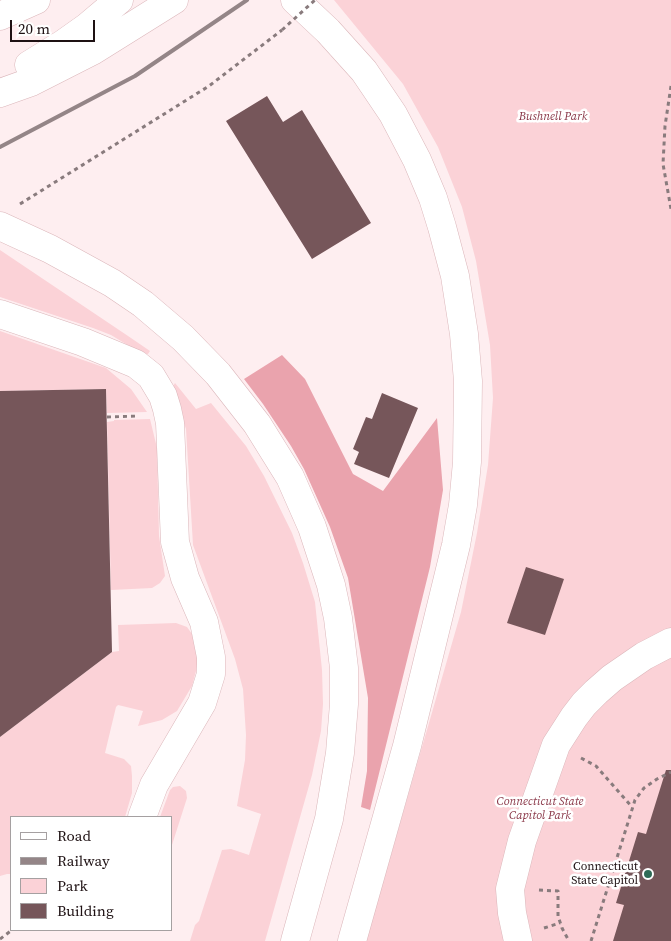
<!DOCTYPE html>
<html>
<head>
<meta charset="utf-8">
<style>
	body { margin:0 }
	#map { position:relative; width:671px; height:941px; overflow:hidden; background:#feeef0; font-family:"Source Serif 4",serif }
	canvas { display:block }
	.legend { position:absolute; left:10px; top:816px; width:162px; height:115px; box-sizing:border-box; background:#fff; border:1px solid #a5a0a1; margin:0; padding:6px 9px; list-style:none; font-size:15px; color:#1e1113 }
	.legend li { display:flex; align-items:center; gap:10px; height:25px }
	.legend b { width:25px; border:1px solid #a5a0a1 }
	.scale { position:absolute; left:10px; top:20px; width:85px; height:22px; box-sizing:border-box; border:2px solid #1e1113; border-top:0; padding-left:6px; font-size:15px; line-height:18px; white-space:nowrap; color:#1e1113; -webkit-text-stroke:4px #fff; paint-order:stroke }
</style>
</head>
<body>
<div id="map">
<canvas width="671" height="941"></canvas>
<ul class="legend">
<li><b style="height:6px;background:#fff"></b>Road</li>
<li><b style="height:6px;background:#948587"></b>Railway</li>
<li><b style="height:14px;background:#fbd2d7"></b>Park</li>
<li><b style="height:14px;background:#76565a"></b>Building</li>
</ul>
<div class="scale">20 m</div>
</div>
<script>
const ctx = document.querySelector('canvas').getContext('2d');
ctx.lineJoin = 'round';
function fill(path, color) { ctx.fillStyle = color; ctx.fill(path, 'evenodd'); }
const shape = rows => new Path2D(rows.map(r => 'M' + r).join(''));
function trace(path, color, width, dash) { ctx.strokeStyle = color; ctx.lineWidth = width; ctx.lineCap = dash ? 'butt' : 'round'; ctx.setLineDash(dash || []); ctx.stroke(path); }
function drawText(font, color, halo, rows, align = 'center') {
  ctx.font = font + ' "Source Serif 4",serif'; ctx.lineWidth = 5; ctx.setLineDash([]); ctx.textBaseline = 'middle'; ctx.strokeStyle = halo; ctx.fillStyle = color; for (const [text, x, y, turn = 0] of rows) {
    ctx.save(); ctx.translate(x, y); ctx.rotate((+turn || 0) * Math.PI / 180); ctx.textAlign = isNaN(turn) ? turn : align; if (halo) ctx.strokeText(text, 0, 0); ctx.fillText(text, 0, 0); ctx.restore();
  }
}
fill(shape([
	[334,0,671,0,671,941,366,941,461,612,477,533,488,465,493,398,490,345,476,261,462,207,438,147,403,84],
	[0,250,131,338,150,351,148,354,144,355,111,335,93,328,0,297],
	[0,331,106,368,131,389,147,412,107,413,106,389,0,391],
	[175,383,196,409,211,403,246,446,264,476,292,533,303,563,315,602,322,670,323,704,321,731,312,775,265,941,190,941,195,925,199,921,222,850,231,849,249,855,261,814,237,806,245,760,246,735,243,689,235,659,193,545,186,429,172,388],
	[150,419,157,448,159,536,165,576,160,583,152,588,111,590,107,422,114,421,114,420],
	[176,623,187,627,192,634,198,657,196,671,192,686,177,711,162,720,138,726,143,711,118,705,116,707,105,753,124,759,131,766,132,776,132,793,125,817,11,817,11,874,7,874,0,876,0,737,112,652,119,651,118,625],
	[180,786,186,791,187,798,171,848,171,817,160,817,170,790,173,787]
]), '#fbd2d7');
fill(shape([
	[282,355,305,379,353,474,383,491,437,418,443,490,430,567,370,810,361,807,367,771,368,698,348,578,330,527,304,469,291,446,263,404,244,379]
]), '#eaa3ad');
fill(shape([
	[267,96,283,122,302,110,371,223,312,259,226,121],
	[106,389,112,652,0,737,0,391],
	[382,393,418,408,389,478,354,464,359,452,353,449,366,417,372,419],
	[526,567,564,579,545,635,507,623],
	[666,770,671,770,671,941,613,941,624,905,616,903,638,832,646,834]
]), '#76565a');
const minor = shape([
	[29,65,63,44,87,27,119,0],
	[0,93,31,82,94,50,174,0],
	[0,314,83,342,136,364,151,376,163,396,167,409,170,423,175,542,185,578,204,622,211,657,211,674,202,703,154,785,142,817],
	[518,941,512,913,510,889,522,841,556,745,574,717,584,704,596,692,612,678,644,656,671,642]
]);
const highway = shape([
	[295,0,328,31,364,71,393,114,417,160,433,198,442,227,455,276,464,334,468,381,467,462,463,505,456,545,407,746,352,941],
	[0,16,36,0],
	[0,226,50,249,112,283,143,304,183,338,218,374,257,424,290,477,312,527,331,585,338,618,344,668,344,704,340,753,329,819,295,941]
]);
trace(minor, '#dbb6ba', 29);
trace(highway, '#dbb6ba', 29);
trace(shape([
	[671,86,665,126,663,164,671,209],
	[20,204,209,86,282,30],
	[107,417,139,416],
	[581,758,596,766,632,807],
	[539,890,558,891,558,916,562,928,569,941],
	[544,928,560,923],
	[0,939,12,930],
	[591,941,635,800,644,788,657,779,671,772]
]), '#897b7d', 3, [4, 4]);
trace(minor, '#fff', 28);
trace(highway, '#fff', 28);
trace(shape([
	[0,147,135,76,247,0]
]), '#948587', 4);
trace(shape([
	[282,30,315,0]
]), '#897b7d', 3, [4, 4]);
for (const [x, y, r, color] of [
	[648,874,5,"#2e6b56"]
]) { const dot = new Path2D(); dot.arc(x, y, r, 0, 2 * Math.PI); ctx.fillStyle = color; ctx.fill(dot); trace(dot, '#fff', 2); }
drawText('italic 12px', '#8a3748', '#fff', [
	["Bushnell Park",553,117],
	["Connecticut State",540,802],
	["Capitol Park",540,816]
]);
drawText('12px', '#1e1113', '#fff', [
	["Connecticut",638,867],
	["State Capitol",638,881]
], 'right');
</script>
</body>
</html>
